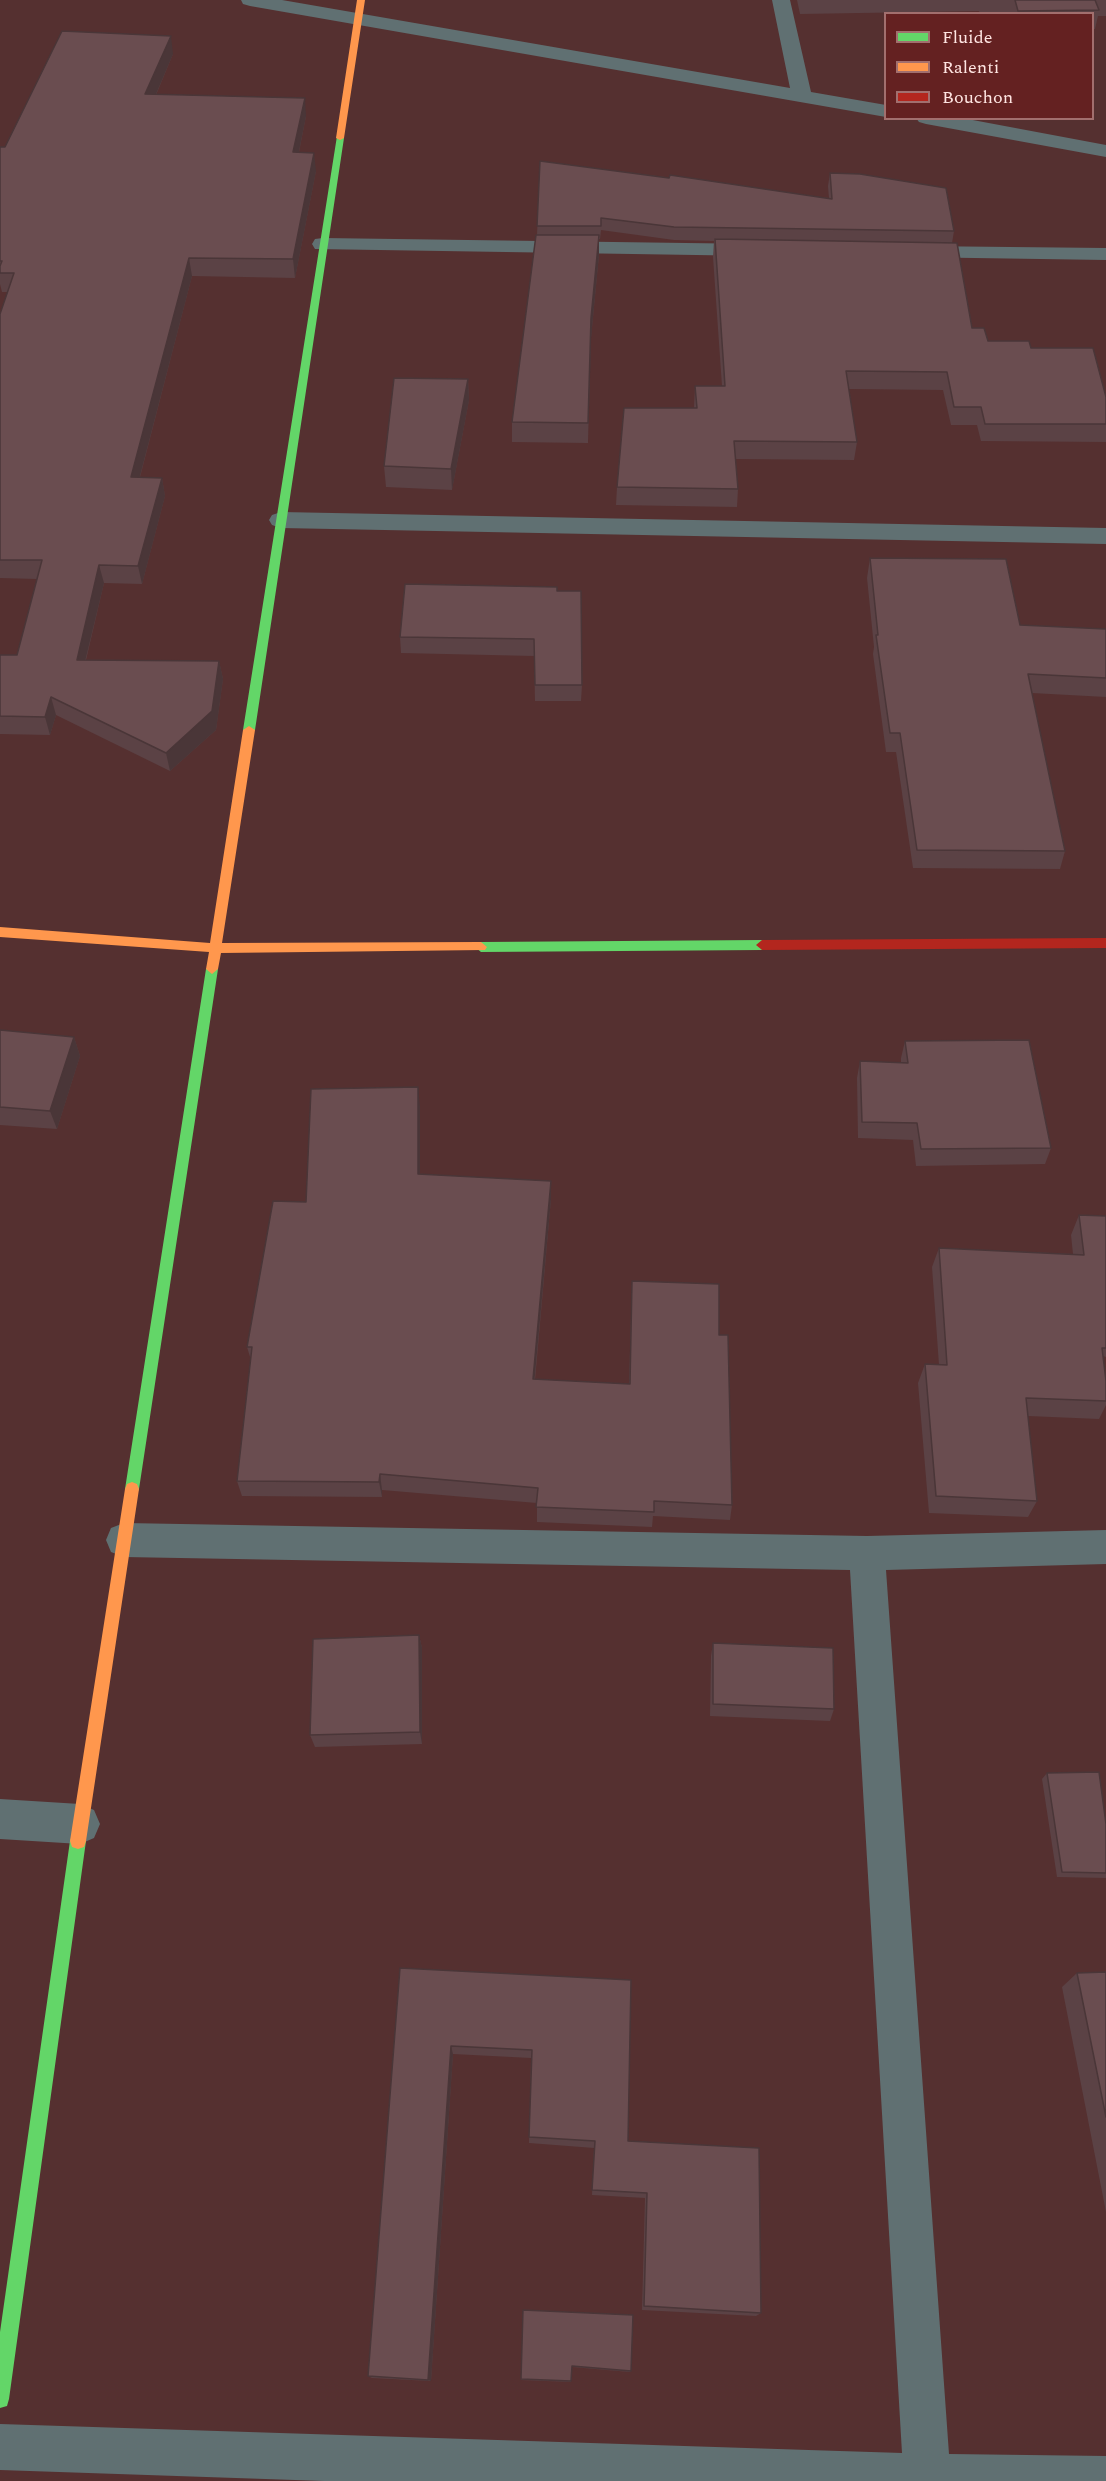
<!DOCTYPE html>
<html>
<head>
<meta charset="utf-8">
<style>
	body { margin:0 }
	#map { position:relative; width:1106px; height:2481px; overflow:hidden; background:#553030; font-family:Spectral,serif }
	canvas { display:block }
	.legend { position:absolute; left:884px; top:12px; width:210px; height:108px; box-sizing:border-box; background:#642121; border:2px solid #a26f6e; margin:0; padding:8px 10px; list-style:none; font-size:18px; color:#ffe5e2 }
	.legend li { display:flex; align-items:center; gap:12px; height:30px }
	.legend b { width:30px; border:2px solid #a26f6e }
</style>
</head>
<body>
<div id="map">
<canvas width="1106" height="2481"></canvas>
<ul class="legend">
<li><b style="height:8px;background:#63d668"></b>Fluide</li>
<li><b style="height:8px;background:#ff974d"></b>Ralenti</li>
<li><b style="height:8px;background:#b3261e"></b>Bouchon</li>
</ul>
</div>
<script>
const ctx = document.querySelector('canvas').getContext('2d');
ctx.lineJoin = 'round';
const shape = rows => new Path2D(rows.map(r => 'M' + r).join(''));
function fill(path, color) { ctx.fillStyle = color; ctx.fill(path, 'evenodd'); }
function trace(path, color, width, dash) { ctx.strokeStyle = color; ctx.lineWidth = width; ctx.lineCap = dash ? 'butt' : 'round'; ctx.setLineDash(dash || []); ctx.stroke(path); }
fill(shape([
	[241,0,282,0,790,88,772,0,790,0,811,92,886,105,886,117,250,6,243,4,241,0],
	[916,118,962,118,1106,145,1106,157,926,124,919,122,916,118],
	[323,238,759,244,767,245,770,250,767,255,759,256,315,249,312,244,315,239,323,238],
	[916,246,1106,248,1106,260,908,257,905,252,908,247,916,246],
	[281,512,1106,528,1106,544,281,528,272,525,269,520,272,515,281,512],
	[124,1523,867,1536,1106,1530,1106,1564,886,1570,949,2454,1106,2456,1106,2481,324,2481,0,2470,0,2424,902,2453,850,1570,124,1557,111,1552,106,1540,111,1528,124,1523],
	[0,1799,80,1804,94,1810,100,1824,94,1838,80,1844,0,1839,0,1799]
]), '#607072');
fill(shape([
	[337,136,344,138,255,730,249,734,243,730,337,136],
	[762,940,768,945,762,950,481,952,475,947,481,942,762,940],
	[212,964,218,969,139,1489,137,1494,132,1496,127,1494,125,1489,206,969,212,964],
	[78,1833,84,1835,86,1841,9,2399,7,2406,0,2408,0,2332,70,1841,72,1835,78,1833]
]), '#63d668');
fill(shape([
	[357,0,365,0,344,138,340,140,336,138,357,0],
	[249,726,255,730,222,943,481,942,487,947,485,950,221,953,218,969,212,974,206,969,209,952,0,937,0,927,210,943,243,730,249,726],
	[132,1482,137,1484,139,1489,86,1841,84,1847,78,1849,72,1847,70,1841,125,1489,127,1484,132,1482]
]), '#ff974d');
fill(shape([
	[1106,938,1106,948,762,950,756,945,762,940,1106,938]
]), '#b3261e');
fill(shape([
	[797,0,1106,0,1106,16,1098,16,1095,29,1092,29,1092,14,980,14,979,11,800,14],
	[173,54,156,95,306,116,299,152,316,171,295,278,192,276,140,477,162,478,165,496,142,584,104,583,86,660,219,661,223,679,216,730,170,771,56,715,50,735,0,734,0,655,17,655,37,579,0,578,0,314,8,292,2,292,0,284,0,147,5,147],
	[540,161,829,198,828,186,830,173,954,231,952,243,972,328,988,341,1031,348,1106,397,1106,442,981,441,977,425,951,425,943,390,849,389,857,442,854,460,735,459,738,489,737,507,616,505,617,487,694,408,695,386,722,386,713,257,714,241,674,240,601,230,600,239,599,239,599,255,591,338,588,443,512,442,512,422,537,235],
	[468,379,469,400,452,490,386,487,384,466],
	[870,558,1020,625,1106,629,1106,697,1032,693,1065,851,1060,869,913,868,896,752,886,752,873,654,874,647,867,578],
	[557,591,582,685,581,701,535,701,534,656,401,653,400,637],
	[0,1030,74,1037,80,1056,57,1129,0,1125],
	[905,1041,1051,1148,1045,1164,916,1166,913,1140,858,1138,857,1078,860,1061,901,1063,901,1058],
	[420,1106,420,1174,551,1199,535,1380,629,1384,632,1281,719,1335,732,1505,730,1520,653,1516,652,1527,537,1522,537,1503,382,1490,382,1497,242,1496,237,1481,251,1360,247,1347,306,1202],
	[1079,1215,1106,1216,1106,1357,1103,1356,1106,1381,1106,1405,1099,1419,1028,1416,1037,1501,1028,1517,929,1513,918,1383,925,1364,939,1365,932,1267,939,1248,1073,1254,1071,1235],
	[419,1635,422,1648,422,1744,315,1747,310,1735],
	[713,1643,834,1709,830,1721,710,1716,711,1656],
	[1047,1773,1106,1824,1106,1878,1057,1877,1042,1779],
	[400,1968,631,1980,628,2141,761,2313,756,2316,642,2310,645,2198,592,2195,594,2148,529,2143,531,2058,453,2054,431,2381,372,2378,368,2376],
	[1106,1972,1106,2212,1062,1987,1077,1973],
	[523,2310,631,2371,630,2372,572,2367,571,2382,521,2380]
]), '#5b4245');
fill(shape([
	[171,36,173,54,148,113,145,94],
	[305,98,306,116,295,171,293,152],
	[314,153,316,171,295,278,293,259],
	[599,235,599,255,591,338,588,443,591,318],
	[189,258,192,276,135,495,131,477],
	[468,379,469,400,452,490,451,469],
	[162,478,165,496,142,584,138,566],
	[99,565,104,583,81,678,77,660],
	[219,661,223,679,216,730,170,771,166,753],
	[51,697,56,715,50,735,45,717],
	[74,1037,80,1056,57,1129,50,1111],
	[418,1087,420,1106,420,1192,418,1174],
	[551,1181,551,1199,533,1396,533,1379],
	[380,1474,382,1490,382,1497,379,1482],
	[419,1635,422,1648,422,1744,420,1732],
	[451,2046,453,2054,431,2381,428,2380]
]), '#4a3638');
const building = shape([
	[1015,0,1095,0,1099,10,1018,11,1015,0],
	[62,31,171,36,145,94,305,98,293,152,314,153,293,259,189,258,131,477,162,478,138,566,99,565,77,660,219,661,212,711,166,753,51,697,45,717,0,716,0,655,17,655,42,560,0,560,0,314,14,273,0,273,0,266,2,261,0,261,0,147,5,147,62,31],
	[540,161,669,178,670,175,832,199,830,173,860,174,946,188,954,231,674,227,601,218,601,226,537,226,540,161],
	[536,235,599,235,591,318,588,423,512,422,536,235],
	[715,239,957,243,972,328,984,328,988,341,1029,341,1031,348,1093,348,1106,397,1106,424,985,424,981,407,954,407,947,372,846,371,857,442,734,441,738,489,617,487,624,408,697,408,695,386,725,386,715,239],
	[394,378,468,379,451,469,384,466,394,378],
	[870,558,1006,559,1020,625,1106,629,1106,678,1028,674,1065,851,917,850,900,733,890,733,876,635,878,635,870,558],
	[405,584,557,587,557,591,581,591,582,685,535,685,534,639,400,637,405,584],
	[0,1030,74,1037,50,1111,0,1107,0,1030],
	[1029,1040,1051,1148,921,1149,917,1123,862,1122,860,1061,908,1063,905,1041,1029,1040],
	[418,1087,418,1174,551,1181,533,1379,630,1384,632,1281,719,1284,719,1335,728,1335,732,1505,654,1501,654,1512,536,1507,538,1488,380,1474,379,1482,237,1481,252,1347,247,1347,273,1201,306,1202,311,1089,418,1087],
	[1079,1215,1106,1216,1106,1348,1102,1348,1106,1381,1106,1401,1026,1398,1037,1501,936,1496,925,1364,947,1365,939,1248,1084,1255,1079,1215],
	[419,1635,420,1732,310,1735,313,1639,419,1635],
	[713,1643,833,1648,834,1709,713,1704,713,1643],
	[1099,1772,1106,1824,1106,1873,1062,1872,1047,1773,1099,1772],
	[400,1968,631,1980,628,2141,759,2148,761,2313,644,2306,647,2193,592,2190,595,2141,529,2137,532,2050,451,2046,428,2380,368,2376,400,1968],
	[1106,1972,1106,2117,1077,1973,1106,1972],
	[523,2310,633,2315,631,2371,572,2366,571,2381,521,2379,523,2310]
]);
fill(building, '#6a4d50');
trace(building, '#4a3638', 1.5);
</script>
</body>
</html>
